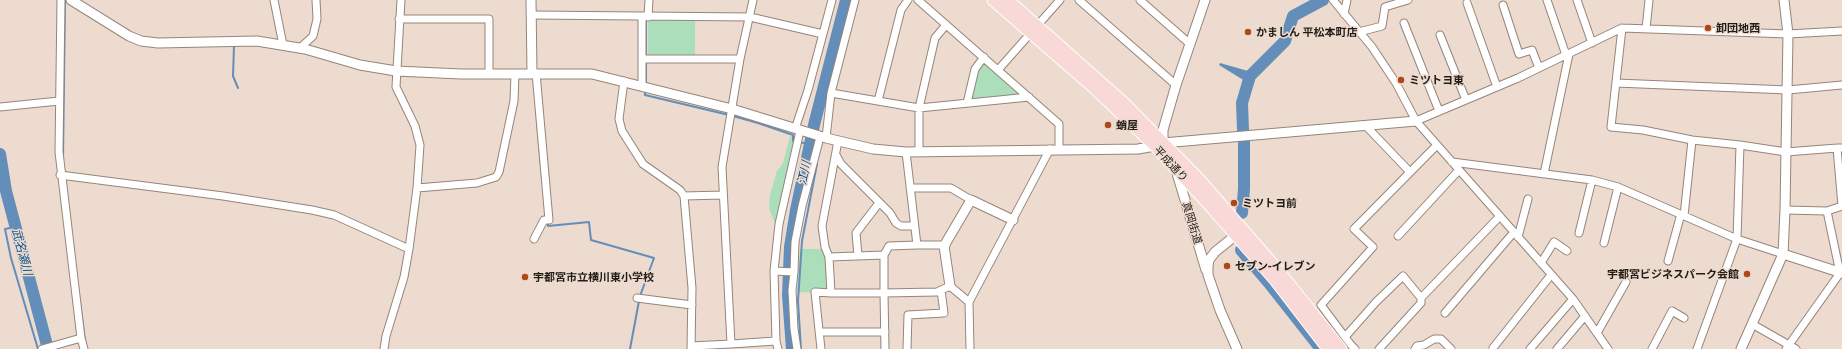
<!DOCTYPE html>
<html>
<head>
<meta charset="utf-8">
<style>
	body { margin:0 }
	canvas { display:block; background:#eddbcf }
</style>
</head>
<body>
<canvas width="1842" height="349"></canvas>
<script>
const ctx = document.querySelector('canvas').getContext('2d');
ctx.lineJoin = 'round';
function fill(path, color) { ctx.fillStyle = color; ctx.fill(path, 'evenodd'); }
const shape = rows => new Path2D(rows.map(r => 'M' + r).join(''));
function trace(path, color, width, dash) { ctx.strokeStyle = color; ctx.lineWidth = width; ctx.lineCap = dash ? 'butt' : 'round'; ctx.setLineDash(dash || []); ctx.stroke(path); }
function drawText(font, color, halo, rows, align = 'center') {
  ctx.font = font + ' Ubuntu,"Noto Sans JP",sans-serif'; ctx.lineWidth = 3; ctx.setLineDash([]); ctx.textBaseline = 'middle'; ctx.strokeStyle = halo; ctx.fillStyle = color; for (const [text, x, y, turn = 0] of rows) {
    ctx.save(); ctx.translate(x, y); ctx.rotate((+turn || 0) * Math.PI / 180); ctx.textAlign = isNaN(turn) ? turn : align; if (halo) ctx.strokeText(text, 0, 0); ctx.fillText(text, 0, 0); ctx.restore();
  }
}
fill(shape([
	[648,20,695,20,695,56,648,57],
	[983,64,987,64,1020,92,1018,96,975,101,971,97,977,72],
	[790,136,801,138,783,225,775,223,769,209,770,195,777,171,783,163],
	[800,249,823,249,828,263,828,288,825,293,797,292]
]), '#abdfbb');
fill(shape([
	[1220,63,1248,71,1245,81,1219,65]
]), '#638eba');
trace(shape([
	[646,17,646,57],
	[234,46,233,76,238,88],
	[1245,81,1247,86],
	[646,85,646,61],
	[645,89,645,95,729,115],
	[733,116,758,123,793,135,793,141,795,141],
	[537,121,541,166],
	[800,142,810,145],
	[63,161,65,0],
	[548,222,548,226,589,222,591,240,654,258,640,296],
	[15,227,5,229,11,258,38,349],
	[80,302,85,341],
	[630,349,639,301],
	[801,349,798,301,802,241,817,164,815,164]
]), '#638eba', 2);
trace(shape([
	[1243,130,1242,103,1250,76,1285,41,1293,16,1323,0],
	[0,154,6,191,48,349],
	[1242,213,1244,189,1244,142],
	[1241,250,1269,283,1321,349],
	[792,349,788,295,790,247,796,210,814,125,846,0]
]), '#638eba', 12);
const minor = shape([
	[274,0,283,45],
	[918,0,1059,124,1059,149],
	[1079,0,1176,85],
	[1140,0,1190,44],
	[1333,0,1372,47,1396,83,1416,121,1573,299,1608,349],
	[1547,0,1566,55],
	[1577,0,1592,43],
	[1467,3,1497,87],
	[1503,5,1519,54,1532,50,1539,68],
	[1344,14,1347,0],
	[532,15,750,17,823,34],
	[642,17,642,85],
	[648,17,649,0],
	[399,19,489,19,489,74],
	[1404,23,1439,111],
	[1622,28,1611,127,1643,130,1692,140,1740,145,1786,152,1837,148],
	[1646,29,1649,0],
	[1359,32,1382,26,1385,7,1408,0],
	[1440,35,1466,100],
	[300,48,313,36,317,19,316,0],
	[642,59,740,59],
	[998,70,1060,0],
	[624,81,619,119,622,131,643,164,680,190,684,196,692,288,691,349],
	[1616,83,1788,90,1842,85],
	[831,93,919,108,1029,97],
	[878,101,901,10,908,0],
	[967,103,975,69,984,57],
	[0,107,59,101],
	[1416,121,1518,78,1622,28,1788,34,1842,31],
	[1365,125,1410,172],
	[795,129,808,90,832,0],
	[826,138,831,93,855,0],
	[906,152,917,245,889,246,884,255,884,293,937,292,950,286,969,302],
	[919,152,919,108,935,38,946,25],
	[836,155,841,164,890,213,896,223,901,226,914,226],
	[1452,162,1592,180,1618,187,1737,239,1783,254],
	[1544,174,1569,54],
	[60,175,223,196,312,210,334,215,409,249],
	[417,188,477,183,496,177,499,172,514,101,515,74],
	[910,188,951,188,971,200],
	[684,196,723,195],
	[1785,210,1827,211],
	[1684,216,1692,140],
	[1579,233,1592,180],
	[1398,236,1459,170],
	[1518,237,1528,199],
	[534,239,544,220,549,220,536,73],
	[1604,243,1618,187],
	[917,245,946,245],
	[858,256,856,233,879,203],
	[829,257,884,255],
	[1668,261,1681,214],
	[1541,263,1554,242,1567,251],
	[774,271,794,272],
	[831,293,884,293,885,349],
	[637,298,692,305],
	[1445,313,1514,232],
	[1752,324,1796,349],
	[819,332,885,332],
	[1597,333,1626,282],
	[1345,337,1376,302,1403,276,1421,298,1500,216],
	[81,338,84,349],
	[776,341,774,271,779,224,800,131],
	[731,344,776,341,778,349],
	[691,346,731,344,722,167,740,59,753,0],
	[1493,348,1551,275],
	[42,349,81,338,59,152,61,0],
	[384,349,386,336,404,277,409,249,417,188,420,145,415,126,396,87,401,0],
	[797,349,794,329,792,290,794,272,795,242,802,206,820,137],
	[821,349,815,292,831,293,829,257,825,247,822,226,838,141],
	[907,349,908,315,944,313,941,290],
	[970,349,969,302,1050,149],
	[1355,349,1351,345,1321,305,1373,247,1354,229,1437,145],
	[1379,349,1421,303,1421,298],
	[1415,349,1417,346,1424,345,1434,339,1441,339,1451,349],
	[1530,349,1573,299],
	[1557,349,1585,316],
	[1652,349,1672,311,1684,318],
	[1697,349,1737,239,1740,145],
	[1786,349,1840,273,1827,211,1842,206,1837,148,1842,148]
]);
const tertiary = shape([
	[71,0,129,36,141,41,158,43,257,41,305,49,360,65,396,71,461,74,592,74,732,109,826,138,873,149,906,152,1138,149,1155,146,1163,143,1416,121],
	[531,0,532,73],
	[1163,143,1163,130,1176,85,1205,0],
	[1176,170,1206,270],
	[1783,254,1842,273],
	[950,286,944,246,971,200,1013,220],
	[1237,349,1220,310,1208,275,1208,266,1209,260,1215,252,1241,231],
	[1741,349,1783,254,1785,210,1788,34,1784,0]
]);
const primary = shape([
	[993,0,1092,86,1155,146,1211,207,1275,280,1328,349],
	[1008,0,1123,102,1199,179,1278,270,1341,349]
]);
trace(minor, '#95857a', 9);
trace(tertiary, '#95857a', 11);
trace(primary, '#fff', 13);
trace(minor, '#fff', 7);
trace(tertiary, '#fff', 9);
trace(primary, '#f8d9d7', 11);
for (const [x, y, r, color] of [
	[1708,28,4,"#ad481a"],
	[1248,32,4,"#ad481a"],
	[1401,80,4,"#ad481a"],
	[1108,125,4,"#ad481a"],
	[1234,203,4,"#ad481a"],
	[1227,266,4,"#ad481a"],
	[1747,274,4,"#ad481a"],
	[525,277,4,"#ad481a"]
]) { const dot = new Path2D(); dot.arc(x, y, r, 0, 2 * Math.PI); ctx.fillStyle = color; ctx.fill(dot); trace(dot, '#eddbcf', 1.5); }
drawText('bold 11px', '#221c17', '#eddbcf', [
	["卸団地西",1716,28],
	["かましん 平松本町店",1256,32],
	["ミツトヨ東",1409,80],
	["蛸屋",1116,125],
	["ミツトヨ前",1242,203],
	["セブン-イレブン",1235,266],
	["宇都宮ビジネスパーク会館",1739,274,"right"],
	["宇都宮市立横川東小学校",533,277]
], 'left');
drawText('11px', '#221c17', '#eddbcf', [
	["平成通り",1171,164,47],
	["真岡街道",1192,223,73]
]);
drawText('italic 12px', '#14548c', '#eddbcf', [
	["江川",804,173,-78],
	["武名瀬川",22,252,75]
]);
</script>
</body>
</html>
